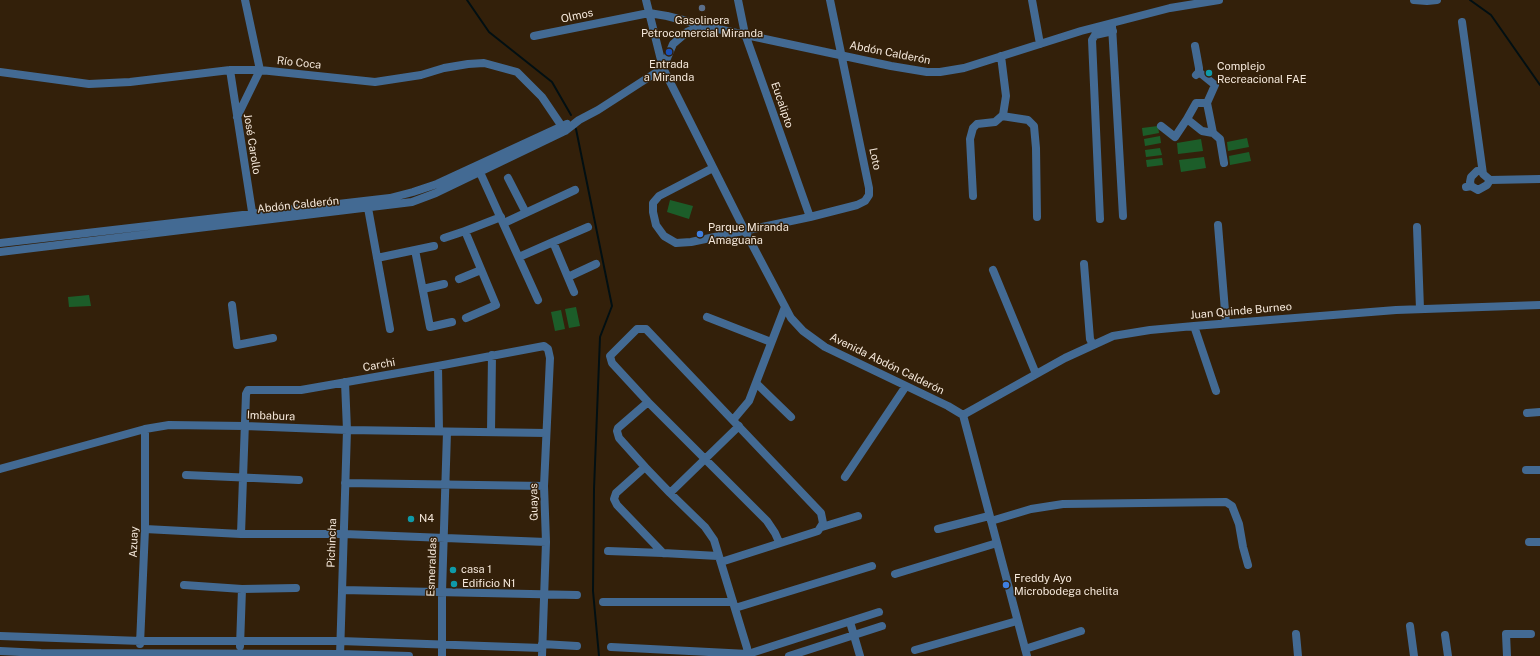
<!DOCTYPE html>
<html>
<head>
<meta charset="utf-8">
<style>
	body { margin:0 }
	canvas { display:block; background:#33200a }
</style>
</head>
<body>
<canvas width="1540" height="656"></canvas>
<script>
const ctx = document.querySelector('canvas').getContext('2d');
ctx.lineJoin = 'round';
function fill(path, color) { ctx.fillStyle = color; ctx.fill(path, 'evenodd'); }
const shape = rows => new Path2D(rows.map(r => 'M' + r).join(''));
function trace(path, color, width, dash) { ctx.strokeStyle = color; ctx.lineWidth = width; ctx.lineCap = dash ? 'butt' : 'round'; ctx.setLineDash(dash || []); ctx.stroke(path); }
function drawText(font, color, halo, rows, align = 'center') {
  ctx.font = font + ' "Public Sans",sans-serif'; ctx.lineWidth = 3; ctx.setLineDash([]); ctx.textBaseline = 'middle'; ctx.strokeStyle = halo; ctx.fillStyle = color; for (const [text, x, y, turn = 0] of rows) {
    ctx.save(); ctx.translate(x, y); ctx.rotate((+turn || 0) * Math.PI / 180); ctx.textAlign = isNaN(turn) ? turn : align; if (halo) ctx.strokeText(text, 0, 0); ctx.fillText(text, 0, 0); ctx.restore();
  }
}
fill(shape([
	[1158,126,1159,133,1143,136,1142,128],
	[1160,136,1161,143,1145,146,1144,139],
	[1247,138,1249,147,1228,151,1227,142],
	[1201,139,1203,151,1178,154,1177,143],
	[1160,148,1162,155,1146,157,1145,150],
	[1249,152,1251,161,1230,165,1229,156],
	[1204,157,1206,168,1181,172,1179,160],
	[1162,158,1163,165,1147,167,1146,160],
	[670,200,693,206,689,219,667,212],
	[89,295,91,306,69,307,68,297],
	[576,307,580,326,569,328,565,309],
	[561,310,565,329,555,331,551,312]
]), '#1c5d29');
trace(shape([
	[467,0,489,32,552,82,571,115],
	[1470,0,1491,15,1540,85],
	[576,129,612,306,600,337,594,489,593,591,599,656]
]), '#020f12', 2);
trace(shape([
	[646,0,663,68,745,231,791,318,803,331,825,347,948,406,963,415,1027,656],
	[738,0,745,34,810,217],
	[1032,0,1040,44],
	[1414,0,1427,1,1437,0],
	[1462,22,1483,174,1490,180,1540,179],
	[1112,26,1123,216],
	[534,36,649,13,667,16,718,29,891,66,927,72,940,72,964,68,1081,31,1170,8,1219,0],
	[1195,46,1199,68,1199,72,1196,75],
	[663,68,673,44,687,32,703,25],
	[230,70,253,218],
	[0,72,89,84,130,82,230,70,260,70,375,82,421,75,444,68,468,64,484,63,517,72,542,97,565,131],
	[1199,72,1215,85,1207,103,1213,133,1220,139,1224,163],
	[1207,103,1196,103,1187,119,1202,131,1213,133],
	[1002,116,1028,120,1034,126,1036,148,1037,217],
	[237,117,260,70,245,0],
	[1161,126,1175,137,1187,119],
	[478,168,538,300],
	[713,168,659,196,653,203,653,212,656,225,664,236,676,243,691,242,810,217,857,205,865,201,869,195,869,188,830,0],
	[508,178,526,213],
	[1471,186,1470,182,1471,177,1477,171,1481,171],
	[1466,187,1471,186,1478,190,1487,185,1490,180],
	[973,196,970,139,973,128,977,124,995,122,1003,115,1006,96,1001,56],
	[368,208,390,329],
	[1100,219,1092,40,1095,35,1113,31],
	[504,223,575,190],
	[1218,225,1226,323],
	[1417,227,1420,309],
	[444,238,465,231],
	[553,242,588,227],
	[0,243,390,198,413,192,437,184,567,124],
	[415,250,430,327,452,322],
	[0,252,412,202,436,193,565,131,579,120,598,110,663,68],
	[519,257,553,242,574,292],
	[377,258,434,246],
	[1084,264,1090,339,1093,345],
	[993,270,1036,374],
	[568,277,596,264],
	[459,279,481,270],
	[423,289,444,284],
	[232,305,237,345,273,338],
	[707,317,771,342],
	[466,318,496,305,465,231,501,217],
	[1194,326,1216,391],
	[438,366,439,431],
	[756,383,791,417],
	[1527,413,1540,412],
	[963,415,1065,358,1113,336,1150,330,1194,326,1396,310,1540,305],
	[733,420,749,401,785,307],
	[491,432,492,355],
	[645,467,619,438,617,431,618,428,648,402],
	[0,469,145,429,169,425,245,426,347,430,546,433],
	[1526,470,1540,470],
	[186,475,299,480],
	[845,477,906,386],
	[345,483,544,486],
	[670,493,705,527,714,540,747,648,748,656],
	[991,521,1031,509,1063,504,1226,502,1232,506,1239,524,1243,547,1248,565],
	[822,527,858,516],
	[145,529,241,534,344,534,546,542],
	[938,529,989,516],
	[241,534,246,394,248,390,301,390,438,366,544,346,548,349,550,358,544,486,546,542,542,656],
	[1529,542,1540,542],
	[608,551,663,553,718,556],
	[663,553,617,505,614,499,616,493,645,467,670,493,739,426],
	[721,562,818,531,823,523,821,513,646,329,637,329,610,356,612,363,648,402,767,521,775,533,779,542],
	[895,574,997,543],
	[184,585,242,589,296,588],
	[342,590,577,595],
	[603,602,733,602],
	[735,608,872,566],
	[850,622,860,656],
	[1410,626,1414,656],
	[1296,634,1298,656],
	[1445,635,1448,656],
	[0,636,141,641,340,641,542,648],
	[140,644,145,529,145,429],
	[542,644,577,646],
	[240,646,242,589],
	[611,647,748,654,879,612],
	[1025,649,1081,631],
	[915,650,1017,621],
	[0,651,41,653,340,654,409,656],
	[340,656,347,430,345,382],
	[442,656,442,592,447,432],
	[789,656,882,626],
	[1507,656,1506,634,1531,634]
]), '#436a93', 8);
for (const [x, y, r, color] of [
	[702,8,4,"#5c6f8a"],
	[669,52,4,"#1a4fb4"],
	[1209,73,4,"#0f9aa8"],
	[700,234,4,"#3f7fe0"],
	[411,519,4,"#0f9aa8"],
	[453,570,4,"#0f9aa8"],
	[454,584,4,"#0f9aa8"],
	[1006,585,4,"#3f7fe0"]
]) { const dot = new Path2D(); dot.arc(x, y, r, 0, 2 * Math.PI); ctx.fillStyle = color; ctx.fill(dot); trace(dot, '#33200a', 1.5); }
drawText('11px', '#f5e8db', '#33200a', [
	["Olmos",577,16,-12],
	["Abdón Calderón",890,53,11],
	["Río Coca",299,63,6],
	["Eucalipto",782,105,71],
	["José Carollo",252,144,81],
	["Loto",875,159,78],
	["Abdón Calderón",298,205,-6],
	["Juan Quinde Burneo",1241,311,-5],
	["Avenida Abdón Calderón",887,364,26],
	["Carchi",379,365,-10],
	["Imbabura",271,416,2],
	["Guayas",534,502,-91],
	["Azuay",134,542,-88],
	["Pichincha",332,543,-88],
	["Esmeraldas",432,567,-88]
]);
drawText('11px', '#f5e8db', '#33200a', [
	["Gasolinera",702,21,"center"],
	["Petrocomercial Miranda",702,34,"center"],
	["Entrada",669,65,"center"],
	["a Miranda",669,78,"center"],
	["Complejo",1217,67],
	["Recreacional FAE",1217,80],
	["Parque Miranda",708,228],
	["Amaguaña",708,241],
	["N4",419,519],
	["casa 1",461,570],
	["Freddy Ayo",1014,579],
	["Microbodega chelita",1014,592],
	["Edificio N1",462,584]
], 'left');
</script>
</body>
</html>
